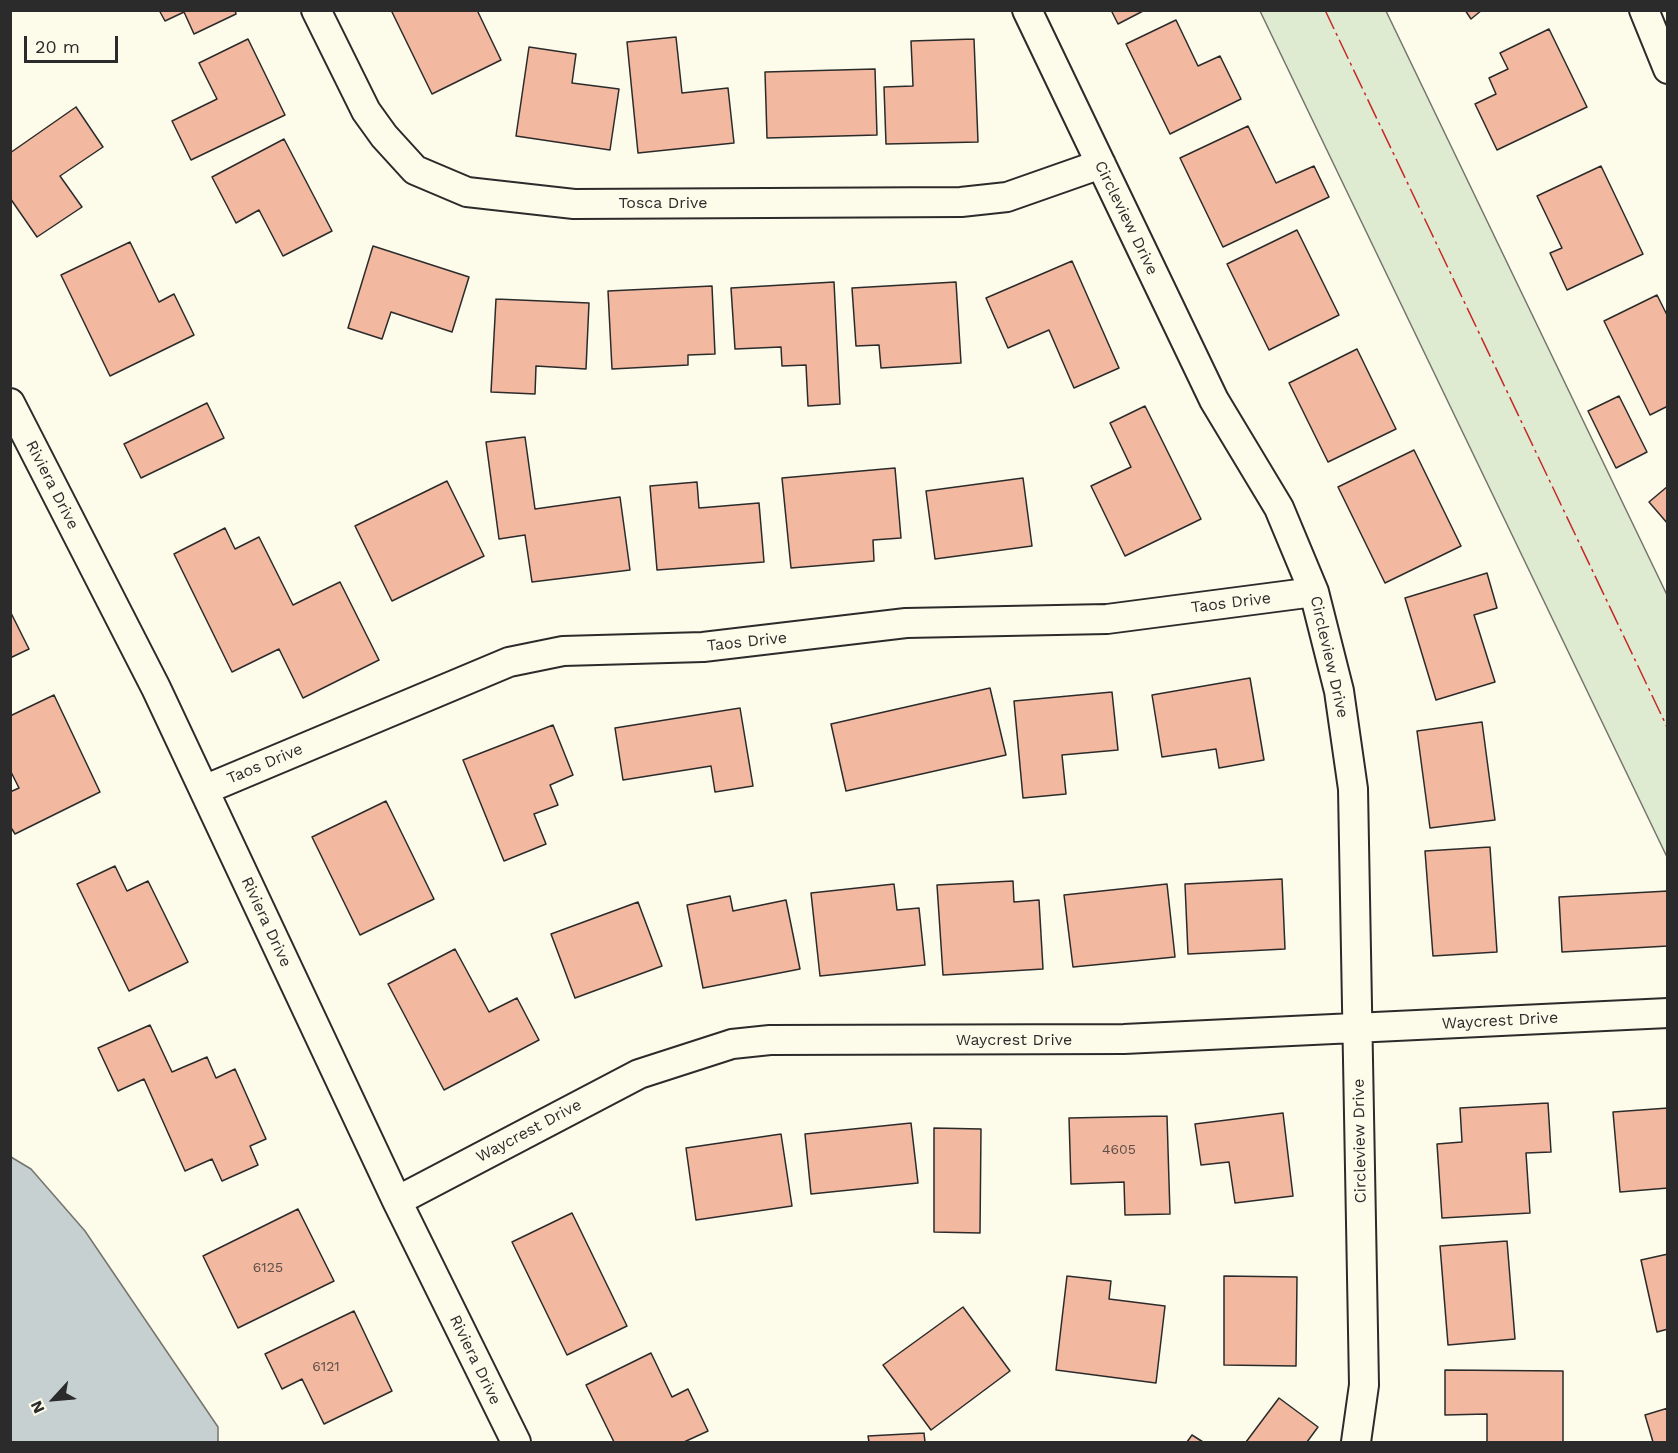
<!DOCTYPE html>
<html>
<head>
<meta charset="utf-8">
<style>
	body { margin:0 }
	#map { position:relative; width:1678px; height:1453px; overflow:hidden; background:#fdfbea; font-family:"Work Sans",sans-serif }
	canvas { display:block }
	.frame { position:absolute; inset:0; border:12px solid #2b2b2b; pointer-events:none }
	.north { position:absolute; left:24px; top:1369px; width:60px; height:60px; -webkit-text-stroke:4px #fdfbea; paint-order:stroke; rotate:244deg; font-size:16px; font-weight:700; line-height:24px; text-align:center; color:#2b2b2b }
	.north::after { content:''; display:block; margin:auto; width:21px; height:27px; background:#2b2b2b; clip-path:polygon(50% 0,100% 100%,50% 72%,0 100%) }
	.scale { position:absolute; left:24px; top:36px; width:94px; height:27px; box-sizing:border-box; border:3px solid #2b2b2b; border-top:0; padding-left:8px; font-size:18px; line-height:21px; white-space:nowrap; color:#2b2b2b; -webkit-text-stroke:4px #fdfbea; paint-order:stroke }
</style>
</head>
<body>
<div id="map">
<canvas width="1678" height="1453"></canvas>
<div class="frame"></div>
<div class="north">N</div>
<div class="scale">20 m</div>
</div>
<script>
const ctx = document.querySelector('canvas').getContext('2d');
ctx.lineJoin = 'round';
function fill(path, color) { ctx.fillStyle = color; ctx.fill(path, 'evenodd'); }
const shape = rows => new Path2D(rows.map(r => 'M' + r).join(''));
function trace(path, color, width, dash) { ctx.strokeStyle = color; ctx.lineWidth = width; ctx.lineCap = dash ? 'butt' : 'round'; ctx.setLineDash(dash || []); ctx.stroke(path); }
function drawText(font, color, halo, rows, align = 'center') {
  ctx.font = font + ' "Work Sans",sans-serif'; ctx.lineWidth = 4.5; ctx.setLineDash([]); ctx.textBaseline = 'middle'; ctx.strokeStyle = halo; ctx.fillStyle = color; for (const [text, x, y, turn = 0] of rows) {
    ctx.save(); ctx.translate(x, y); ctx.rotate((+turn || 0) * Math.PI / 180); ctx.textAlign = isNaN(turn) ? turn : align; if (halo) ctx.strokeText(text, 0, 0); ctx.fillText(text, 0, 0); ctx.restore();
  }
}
const green = shape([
	[1260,11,1386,11,1667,595,1667,857,1260,11]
]);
fill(green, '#deebd1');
trace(green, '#74746e', 1.5);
const water = shape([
	[11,1157,31,1169,85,1231,218,1427,218,1442,11,1442,11,1157]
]);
fill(water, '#c7d0d0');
trace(water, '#74746e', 1.5);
const building = shape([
	[159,10,235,10,236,14,194,34,184,12,165,21,159,10],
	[391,10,477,10,501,60,432,94,391,10],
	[1111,10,1145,10,1118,24,1111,10],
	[1465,10,1482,10,1471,19,1465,10],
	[1176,20,1198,66,1220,56,1241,99,1170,134,1126,44,1176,20],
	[1549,29,1587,107,1497,150,1475,104,1496,94,1489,78,1508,69,1500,53,1549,29],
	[676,37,682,93,728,88,734,143,638,153,627,42,676,37],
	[248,39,285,115,191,160,172,121,217,99,199,63,248,39],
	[974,39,978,142,886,144,884,87,913,86,911,41,974,39],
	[529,47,576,54,572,83,619,89,610,150,516,136,529,47],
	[875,69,877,135,767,138,765,72,875,69],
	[76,107,103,147,60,176,82,207,37,237,10,198,10,153,76,107],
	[1248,126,1276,183,1314,166,1329,197,1223,247,1180,158,1248,126],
	[284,139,332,231,283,256,259,210,236,223,212,177,284,139],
	[1601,166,1643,254,1567,290,1550,253,1562,248,1537,196,1601,166],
	[1297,230,1339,315,1269,350,1227,264,1297,230],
	[130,242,159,302,174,294,194,335,110,376,61,275,130,242],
	[373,246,469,277,452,332,391,312,382,339,348,328,373,246],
	[1072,261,1119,368,1074,388,1049,330,1008,348,986,298,1072,261],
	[834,282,840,404,808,406,806,365,782,366,781,347,735,349,731,288,834,282],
	[956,282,961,363,881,368,879,345,856,346,852,288,956,282],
	[712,286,715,354,688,355,688,365,612,369,608,291,712,286],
	[1657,295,1668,317,1668,406,1650,415,1604,321,1657,295],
	[496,299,589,303,586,369,536,366,535,394,491,392,496,299],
	[1357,349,1396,429,1328,462,1289,383,1357,349],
	[1619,396,1647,452,1616,468,1588,411,1619,396],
	[207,403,224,438,141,478,124,444,207,403],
	[1145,406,1201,519,1125,556,1091,486,1131,467,1110,423,1145,406],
	[525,437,535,509,620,497,630,570,532,582,525,535,499,539,486,442,525,437],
	[1414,450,1461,546,1385,583,1338,487,1414,450],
	[895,468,901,538,873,540,874,561,791,568,782,478,895,468],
	[1023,478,1032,546,935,559,926,491,1023,478],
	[447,481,484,556,392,601,355,526,447,481],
	[697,482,699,508,759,503,764,562,657,570,650,486,697,482],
	[1668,486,1668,524,1649,502,1668,486],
	[225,528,235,549,259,537,293,605,340,582,379,660,303,698,279,649,232,672,174,554,225,528],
	[1487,573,1497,608,1474,615,1495,682,1436,700,1405,598,1487,573],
	[10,611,29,649,10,658,10,611],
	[1250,678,1264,760,1219,768,1216,749,1162,757,1152,695,1250,678],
	[990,688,1006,755,846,791,831,724,990,688],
	[1112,692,1118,750,1062,755,1066,794,1023,798,1014,701,1112,692],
	[54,695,100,792,15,834,10,826,10,792,19,788,10,770,10,716,54,695],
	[740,708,753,786,715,792,711,766,623,780,615,728,740,708],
	[1482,722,1495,820,1430,828,1417,731,1482,722],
	[553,725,573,775,550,785,558,805,534,814,546,844,504,861,463,760,553,725],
	[386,801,434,899,360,935,312,837,386,801],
	[1490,847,1497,952,1433,956,1425,851,1490,847],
	[115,866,127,891,148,881,188,962,129,991,77,884,115,866],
	[1282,879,1285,949,1188,954,1185,884,1282,879],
	[1013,881,1014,902,1039,900,1043,969,943,975,937,885,1013,881],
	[894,884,897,910,919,908,925,965,820,976,811,893,894,884],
	[1167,884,1175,957,1073,967,1064,895,1167,884],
	[1668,891,1668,946,1562,952,1559,897,1668,891],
	[730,896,733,911,786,900,800,969,703,988,687,905,730,896],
	[638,902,662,966,575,998,551,934,638,902],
	[455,949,489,1012,517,998,539,1040,444,1090,388,984,455,949],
	[150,1025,172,1072,207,1057,216,1078,235,1069,266,1139,250,1146,258,1165,222,1181,212,1159,185,1171,144,1079,118,1091,98,1048,150,1025],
	[1548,1103,1551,1152,1526,1153,1530,1213,1442,1218,1437,1144,1462,1142,1460,1108,1548,1103],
	[1668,1108,1668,1188,1620,1192,1613,1112,1668,1108],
	[1283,1113,1293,1196,1235,1203,1229,1162,1201,1165,1195,1124,1283,1113],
	[1167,1116,1170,1214,1125,1215,1124,1182,1071,1184,1069,1118,1167,1116],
	[911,1123,918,1183,811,1194,805,1134,911,1123],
	[934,1128,981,1129,980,1233,934,1232,934,1128],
	[781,1134,792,1206,696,1220,686,1148,781,1134],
	[298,1209,334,1281,238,1328,203,1256,298,1209],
	[572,1213,627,1326,567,1355,512,1242,572,1213],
	[1507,1241,1515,1339,1448,1345,1440,1246,1507,1241],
	[1668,1254,1668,1329,1657,1332,1641,1260,1668,1254],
	[1067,1276,1111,1281,1109,1299,1165,1306,1156,1383,1056,1370,1067,1276],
	[1224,1276,1297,1277,1296,1366,1224,1365,1224,1276],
	[963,1307,1010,1371,931,1430,883,1365,963,1307],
	[354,1311,392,1391,324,1424,302,1379,282,1389,265,1354,354,1311],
	[651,1353,672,1397,688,1389,708,1431,684,1442,614,1442,586,1385,651,1353],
	[1445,1370,1563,1371,1563,1442,1487,1442,1487,1414,1445,1415,1445,1370],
	[1279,1398,1318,1427,1307,1442,1246,1442,1279,1398],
	[1668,1408,1668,1442,1653,1442,1645,1415,1668,1408],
	[924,1433,925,1442,869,1442,868,1436,924,1433],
	[1192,1435,1203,1442,1187,1442,1192,1435]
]);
fill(building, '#f2b8a0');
trace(building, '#2b2b2b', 1.5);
const minor = shape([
	[316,10,366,111,384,136,415,170,467,192,574,204,961,202,1007,197,1101,164],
	[1027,10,1214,400,1279,508,1314,592,1339,691,1353,789,1364,1385,1356,1442],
	[1644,10,1668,69],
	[10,403,156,688,397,1201,516,1442],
	[204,790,509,662,563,651,703,647,906,623,1107,619,1314,592],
	[397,1201,639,1074,732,1044,770,1040,1124,1039,1668,1013]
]);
trace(minor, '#2b2b2b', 32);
trace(minor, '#fdfbea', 28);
trace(shape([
	[1325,10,1668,729]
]), '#c62828', 1.5, [21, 4.5, 3, 4.5]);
drawText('14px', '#5d4e48', null, [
	["4605",1119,1150],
	["6125",268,1268],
	["6121",326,1367]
]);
drawText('16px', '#2b2b2b', '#fdfbea', [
	["Tosca Drive",663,203],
	["Circleview Drive",1126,218,64],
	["Riviera Drive",52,485,63],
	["Taos Drive",1231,603,-7],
	["Taos Drive",747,642,-6],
	["Circleview Drive",1329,657,77],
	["Taos Drive",265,764,-23],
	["Riviera Drive",266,922,65],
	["Waycrest Drive",1500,1021,-3],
	["Waycrest Drive",1014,1040],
	["Waycrest Drive",529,1131,-28],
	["Circleview Drive",1360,1141,-91],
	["Riviera Drive",475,1360,64]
]);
</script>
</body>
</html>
